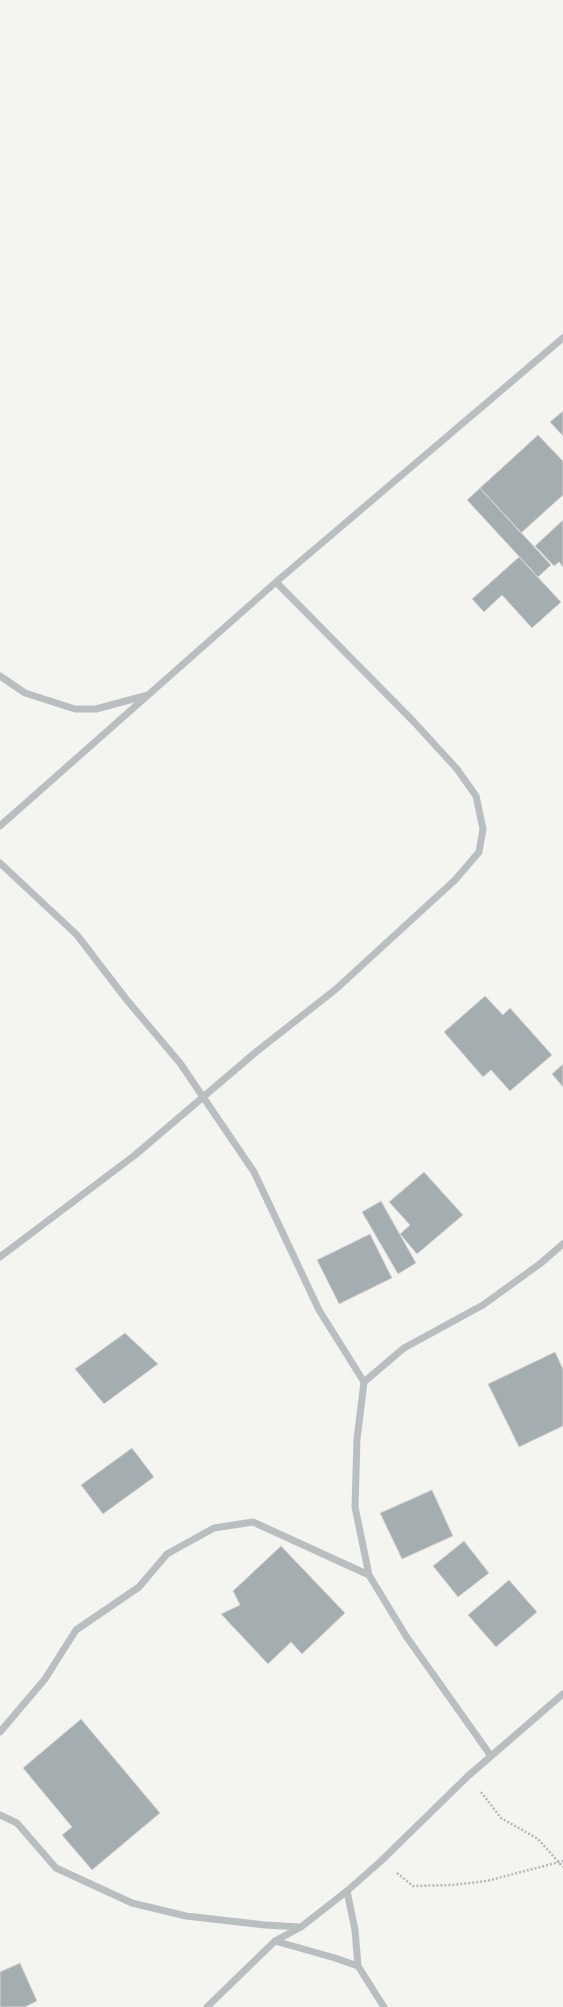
<!DOCTYPE html>
<html>
<head>
<meta charset="utf-8">
<style>
	body { margin:0 }
	canvas { display:block; background:#f4f4f1 }
</style>
</head>
<body>
<canvas width="563" height="2007"></canvas>
<script>
const ctx = document.querySelector('canvas').getContext('2d');
ctx.lineJoin = 'round';
function fill(path, color) { ctx.fillStyle = color; ctx.fill(path, 'evenodd'); }
const shape = rows => new Path2D(rows.map(r => 'M' + r).join(''));
function trace(path, color, width, dash) { ctx.strokeStyle = color; ctx.lineWidth = width; ctx.lineCap = dash ? 'butt' : 'round'; ctx.setLineDash(dash || []); ctx.stroke(path); }
const building = shape([
	[563,411,563,436,550,422,563,411],
	[538,435,563,461,563,495,521,533,480,488,538,435],
	[480,488,551,565,538,577,467,500,480,488],
	[563,520,563,567,559,562,554,566,535,546,563,520],
	[519,557,561,602,532,628,502,595,484,612,472,599,519,557],
	[485,996,503,1015,510,1008,552,1055,510,1091,491,1070,483,1077,444,1032,485,996],
	[563,1064,563,1087,552,1074,563,1064],
	[424,1172,463,1215,417,1254,400,1234,410,1225,389,1202,424,1172],
	[381,1201,416,1263,398,1274,362,1212,381,1201],
	[370,1234,392,1278,339,1304,317,1260,370,1234],
	[125,1333,158,1364,104,1404,75,1369,125,1333],
	[555,1352,563,1369,563,1426,519,1447,488,1384,555,1352],
	[132,1448,154,1477,103,1514,81,1485,132,1448],
	[432,1490,453,1536,402,1559,380,1513,432,1490],
	[464,1541,489,1573,458,1597,433,1566,464,1541],
	[281,1546,345,1613,302,1654,291,1642,268,1664,221,1614,240,1605,233,1591,281,1546],
	[509,1580,537,1612,496,1647,468,1615,509,1580],
	[81,1719,160,1813,92,1870,62,1835,72,1827,23,1768,81,1719],
	[20,1963,37,2001,25,2007,0,2007,0,1972,20,1963]
]);
fill(building, '#a4adb0');
trace(building, '#d6d5d4', 1);
trace(shape([
	[481,1792,501,1818,538,1839,563,1867],
	[397,1873,413,1886,452,1885,487,1881,563,1861]
]), '#b4b8ba', 2.5, [2, 2]);
trace(shape([
	[0,676,25,693,75,709,96,709,148,695],
	[0,826,276,582,563,338],
	[0,863,77,935,126,999,180,1063,254,1172,319,1310,364,1382,357,1439,355,1507,369,1575,406,1636,491,1756],
	[0,1257,135,1155,256,1052,336,989,455,880,479,852,483,829,476,796,457,769,414,722,276,582],
	[364,1382,404,1348,483,1305,541,1263,563,1244],
	[0,1732,45,1679,76,1630,139,1587,167,1554,214,1528,253,1522,369,1575],
	[0,1815,17,1823,56,1868,132,1903,186,1916,265,1925,300,1927],
	[347,1891,355,1930,358,1966,384,2007],
	[275,1941,335,1958,358,1966],
	[207,2007,275,1941,301,1927,347,1891,381,1861,468,1776,563,1694]
]), '#b9bfc1', 7);
</script>
</body>
</html>
